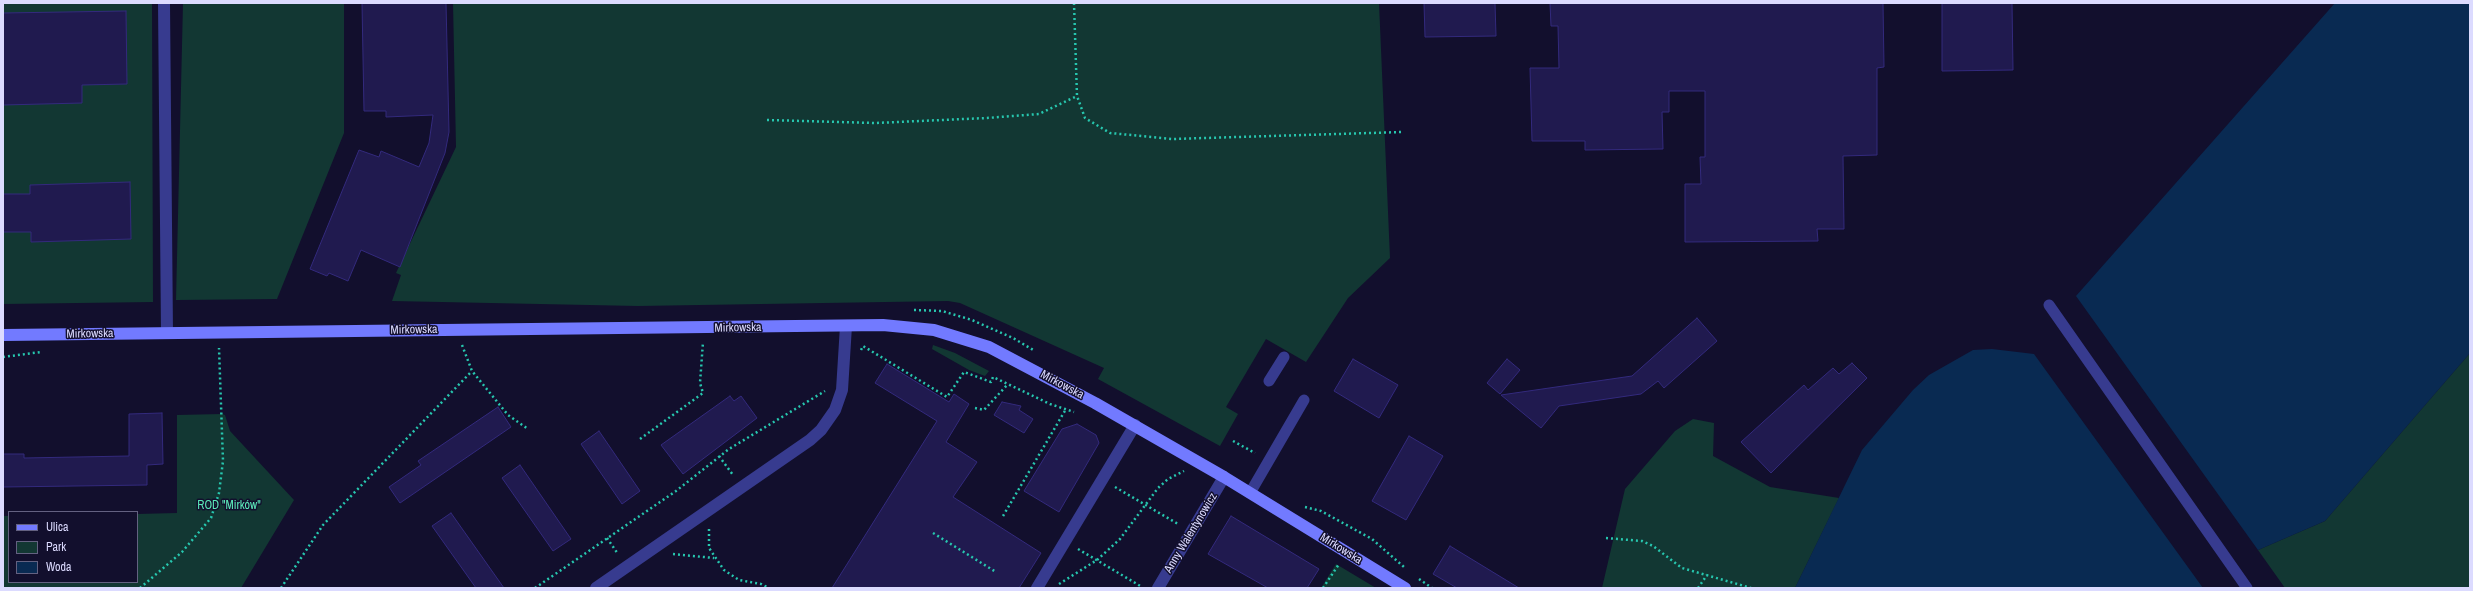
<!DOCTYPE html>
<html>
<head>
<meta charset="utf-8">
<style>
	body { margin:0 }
	#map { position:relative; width:2473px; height:591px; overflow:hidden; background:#120f2d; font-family:"Archivo Narrow",sans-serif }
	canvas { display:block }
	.frame { position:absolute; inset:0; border:4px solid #dcdbff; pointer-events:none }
	.legend { position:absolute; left:8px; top:511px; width:130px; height:72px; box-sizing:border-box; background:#120f2d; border:1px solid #636181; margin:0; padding:5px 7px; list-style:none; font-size:12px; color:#dcdbff }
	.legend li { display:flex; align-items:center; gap:8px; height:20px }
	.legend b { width:20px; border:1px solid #636181 }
</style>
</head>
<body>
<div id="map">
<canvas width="2473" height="591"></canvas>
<div class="frame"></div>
<ul class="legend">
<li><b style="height:5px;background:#727aff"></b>Ulica</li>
<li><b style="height:11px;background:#123733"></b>Park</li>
<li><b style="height:11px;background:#092a52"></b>Woda</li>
</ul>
</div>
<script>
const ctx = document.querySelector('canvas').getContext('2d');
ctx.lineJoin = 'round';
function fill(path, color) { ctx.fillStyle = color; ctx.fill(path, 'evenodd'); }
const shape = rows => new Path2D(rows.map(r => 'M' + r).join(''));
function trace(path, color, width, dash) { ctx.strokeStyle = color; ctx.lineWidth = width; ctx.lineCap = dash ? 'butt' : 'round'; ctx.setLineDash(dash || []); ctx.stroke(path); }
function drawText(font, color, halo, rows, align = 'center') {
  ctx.font = font + ' "Archivo Narrow",sans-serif'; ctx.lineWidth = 3; ctx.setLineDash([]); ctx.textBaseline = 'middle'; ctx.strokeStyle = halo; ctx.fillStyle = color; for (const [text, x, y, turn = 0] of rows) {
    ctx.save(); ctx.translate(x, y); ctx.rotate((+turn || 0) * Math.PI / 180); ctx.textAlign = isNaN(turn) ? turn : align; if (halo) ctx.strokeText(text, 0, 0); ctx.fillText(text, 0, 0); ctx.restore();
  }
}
fill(shape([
	[3,3,152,3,153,302,3,304],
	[183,3,344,3,344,133,277,299,176,300],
	[453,3,1379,3,1390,258,1348,298,1306,362,1266,339,1226,407,1238,414,1220,446,1098,379,1104,368,960,303,948,301,638,306,392,301,401,275,396,273,456,147],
	[933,345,955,353,989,371,985,376,969,370,932,349],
	[2470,353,2470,588,2285,588,2258,550,2325,521],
	[222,414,225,415,230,431,294,500,241,588,3,588,3,516,9,516,9,582,137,582,137,514,177,513,177,415],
	[1693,419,1714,423,1713,456,1770,487,1839,498,1795,588,1602,588,1625,489,1675,431],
	[1336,564,1376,588,1321,588]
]), '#123733');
fill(shape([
	[2335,3,2470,3,2470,353,2325,521,2258,550,2076,296],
	[1992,349,2034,354,2203,588,1795,588,1862,450,1913,390,1929,375,1973,350]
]), '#092a52');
const building = shape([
	[362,3,446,3,449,132,445,153,400,267,361,250,348,281,329,273,327,276,310,269,359,150,379,157,381,151,419,167,429,143,433,115,386,117,386,111,364,111,362,3],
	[1424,3,1495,3,1496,36,1425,37,1424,3],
	[1550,3,1883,3,1884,67,1877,68,1877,155,1843,156,1844,229,1817,229,1818,241,1685,242,1685,184,1701,184,1700,157,1705,157,1705,91,1669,91,1669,112,1662,112,1663,149,1585,150,1585,141,1532,141,1530,68,1559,68,1558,26,1551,26,1550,3],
	[1942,3,2012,3,2013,70,1942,71,1942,3],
	[126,11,127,84,82,85,82,103,3,105,3,13,126,11],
	[130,182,131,239,31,242,31,232,3,232,3,194,30,194,30,185,130,182],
	[1697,318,1717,341,1664,388,1658,381,1641,394,1559,406,1541,428,1501,395,1632,376,1697,318],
	[1353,359,1398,385,1379,418,1334,391,1353,359],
	[1507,359,1520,370,1500,394,1487,383,1507,359],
	[1852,363,1867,378,1771,473,1741,442,1804,385,1808,390,1833,368,1839,374,1852,363],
	[887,364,949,402,954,394,969,404,946,442,977,462,953,497,1041,553,1019,588,832,588,937,421,875,383,887,364],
	[730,396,734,401,741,396,757,418,683,474,661,445,730,396],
	[1002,402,1021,406,1019,410,1033,419,1024,433,994,415,1002,402],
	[498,407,511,427,400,503,389,487,421,465,418,461,498,407],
	[162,413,163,464,147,465,147,485,3,487,3,454,24,454,24,458,129,456,129,414,162,413],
	[1077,424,1096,435,1099,443,1059,512,1024,491,1062,429,1077,424],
	[599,431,640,491,622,504,581,444,599,431],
	[1409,436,1443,456,1406,520,1372,501,1409,436],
	[520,465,571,539,553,551,502,478,520,465],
	[451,513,504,588,476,588,432,526,451,513],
	[1231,516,1319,569,1307,588,1268,588,1208,554,1231,516],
	[1450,546,1519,588,1457,588,1433,574,1450,546]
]);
fill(building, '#201a4f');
trace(building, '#332a7d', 1);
trace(shape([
	[1074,3,1077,96,1085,118,1110,133,1172,139,1403,132],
	[767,120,875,123,987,118,1039,114,1077,96],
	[914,310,942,311,972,320,1013,338,1035,351],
	[462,345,472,371,508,415,528,429],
	[861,350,863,346,947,397,964,372,991,382,993,377,1050,404,1074,412],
	[3,357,41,352],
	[975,408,984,410,1008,384],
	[640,439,703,393,700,383,703,342],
	[1233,441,1255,453],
	[719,456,733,475],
	[1115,487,1178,524],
	[1305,507,1321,511,1372,539,1404,567],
	[1003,516,1066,409],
	[709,529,709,548,724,570,739,580,761,584,769,588],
	[933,533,996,572],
	[607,538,618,554],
	[1606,538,1642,541,1653,546,1682,568,1751,588],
	[1078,549,1142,587],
	[673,554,714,558],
	[1419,579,1432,588],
	[1059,584,1097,560,1120,539,1158,488,1168,479,1184,471],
	[140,588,182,552,211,518,219,493,223,461,219,348],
	[281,588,323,525,472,371],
	[535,588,676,491,729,449,825,391],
	[1323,588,1339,564],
	[1698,588,1707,575]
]), '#27c7af', 2.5, [2, 3]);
trace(shape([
	[2049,305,2247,588],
	[1269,381,1284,357],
	[1250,493,1304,400]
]), '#373b8f', 11);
trace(shape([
	[164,3,167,333],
	[596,588,810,440,821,430,835,410,842,390,846,326],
	[1037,588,1135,425],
	[1158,588,1224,477]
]), '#373b8f', 12);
trace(shape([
	[3,335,883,325,934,330,989,347,1095,403,1224,477,1405,588]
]), '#727aff', 12);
drawText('12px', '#dcdbff', '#120f2d', [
	["Mirkowska",738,328,-1],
	["Mirkowska",414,330,-1],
	["Mirkowska",90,334,-1],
	["Mirkowska",1062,385,28],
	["Anny Walentynowicz",1191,533,-59],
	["Mirkowska",1341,549,32]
]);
drawText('12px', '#5ceaba', '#120f2d', [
	["ROD \"Mirków\"",229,506]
]);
</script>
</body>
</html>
